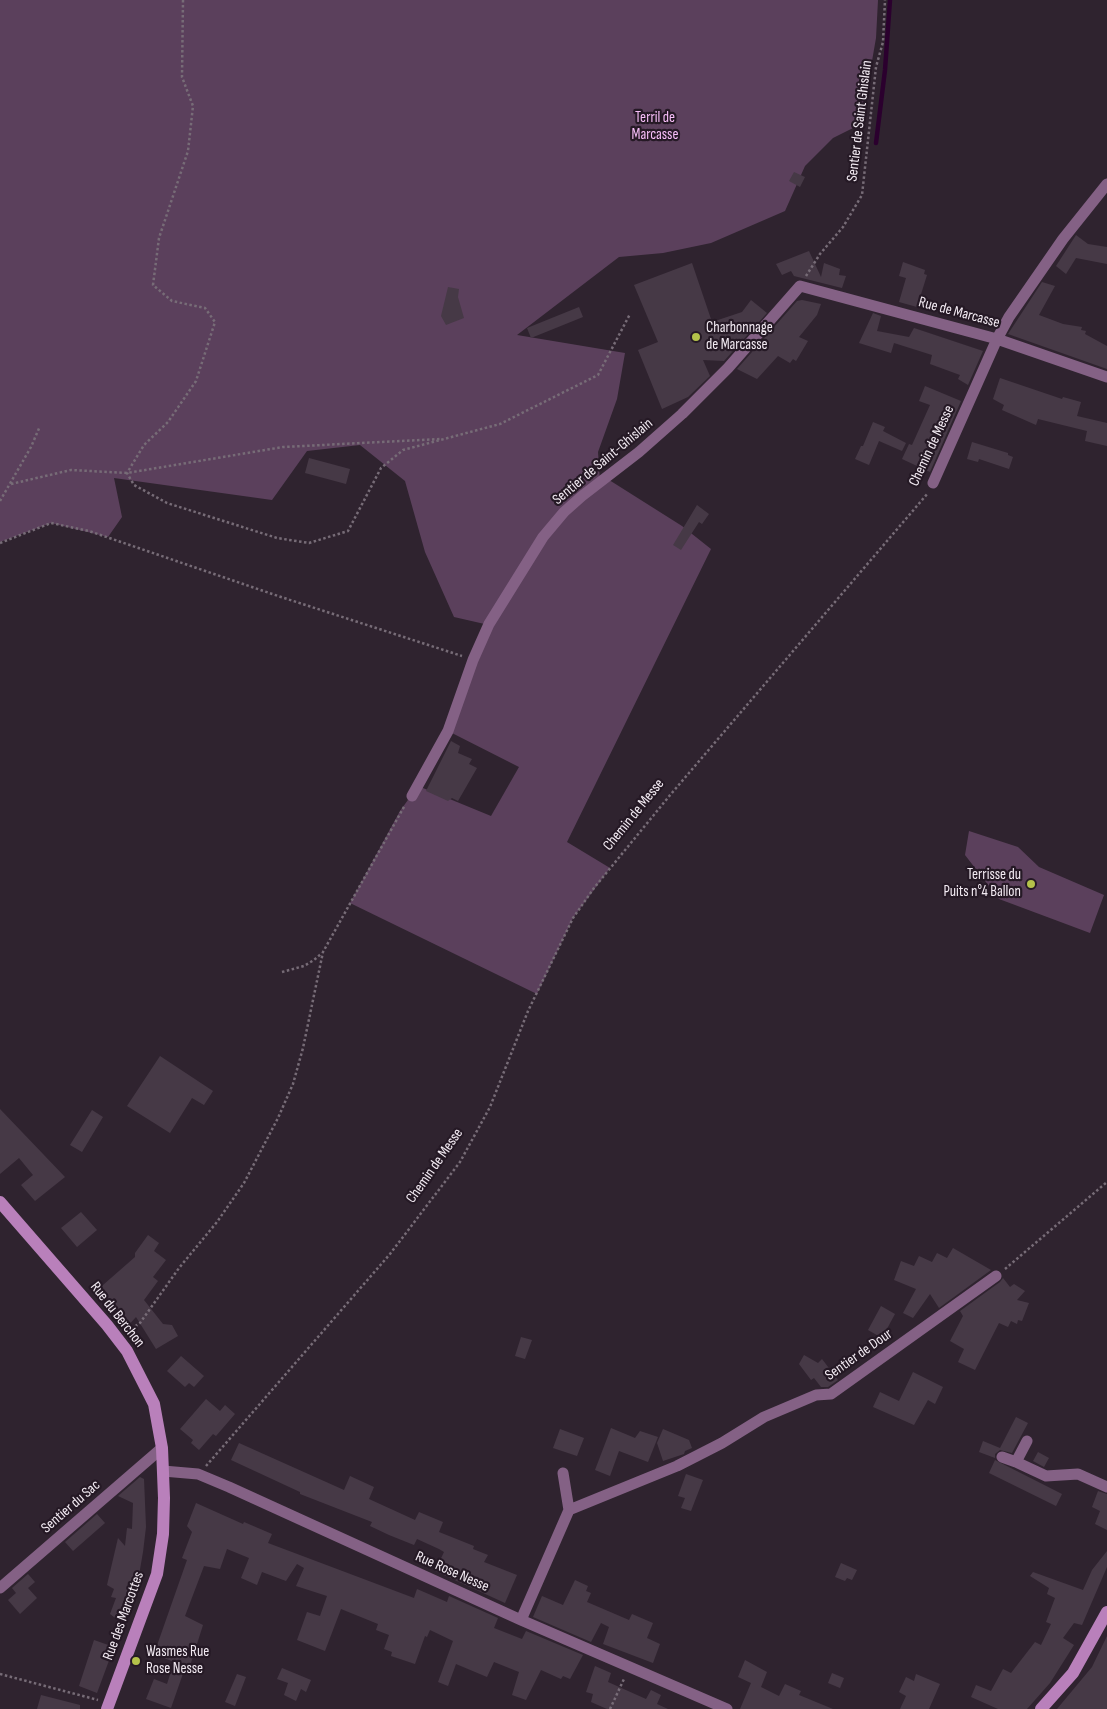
<!DOCTYPE html>
<html>
<head>
<meta charset="utf-8">
<style>
	body { margin:0 }
	canvas { display:block; background:#2f232f }
</style>
</head>
<body>
<canvas width="1107" height="1709"></canvas>
<script>
const ctx = document.querySelector('canvas').getContext('2d');
ctx.lineJoin = 'round';
function fill(path, color) { ctx.fillStyle = color; ctx.fill(path, 'evenodd'); }
const shape = rows => new Path2D(rows.map(r => 'M' + r).join(''));
function trace(path, color, width, dash) { ctx.strokeStyle = color; ctx.lineWidth = width; ctx.lineCap = dash ? 'butt' : 'round'; ctx.setLineDash(dash || []); ctx.stroke(path); }
function drawText(font, color, halo, rows, align = 'center') {
  ctx.font = font + ' "Sofia Sans Condensed",sans-serif'; ctx.lineWidth = 4.5; ctx.setLineDash([]); ctx.textBaseline = 'middle'; ctx.strokeStyle = halo; ctx.fillStyle = color; for (const [text, x, y, turn = 0] of rows) {
    ctx.save(); ctx.translate(x, y); ctx.rotate((+turn || 0) * Math.PI / 180); ctx.textAlign = isNaN(turn) ? turn : align; if (halo) ctx.strokeText(text, 0, 0); ctx.fillText(text, 0, 0); ctx.restore();
  }
}
fill(shape([
	[0,0,878,0,876,38,861,124,833,138,805,166,785,211,711,243,663,253,619,257,517,335,625,353,617,399,598,452,600,482,606,478,682,526,711,549,567,842,610,868,573,918,537,994,350,903,400,811,418,786,491,816,519,767,448,731,489,625,454,617,425,552,405,481,360,445,307,451,272,500,114,478,122,517,108,537,51,523,0,542],
	[969,831,1018,847,1039,867,1104,895,1090,933,999,899,965,855]
]), '#5b405c');
trace(shape([
	[876,143,885,70,890,0]
]), '#2b002e', 4.5);
fill(shape([
	[794,172,805,177,800,187,789,181],
	[1076,235,1088,244,1107,247,1107,264,1076,258,1066,274,1056,266],
	[809,251,821,277,824,263,840,269,839,275,846,276,842,288,794,276,791,271,782,275,776,264],
	[903,262,925,270,924,274,927,275,917,307,899,302,906,278,899,276],
	[692,263,712,322,742,312,751,300,767,313,724,361,703,360,710,376,688,397,662,409,638,350,658,342,634,285],
	[1042,282,1055,286,1039,315,1063,324,1082,327,1081,330,1086,331,1085,334,1107,346,1107,369,1008,334],
	[448,287,459,289,458,297,464,318,446,325,441,316],
	[802,300,821,304,817,315,799,337,808,341,796,361,793,359,790,363,778,356,757,379,737,369,797,301],
	[579,307,583,317,531,338,527,328],
	[873,313,881,316,877,331,909,337,914,328,983,351,968,385,958,379,960,375,930,364,932,355,894,343,891,353,859,343],
	[1000,378,1062,399,1063,397,1081,402,1077,416,1107,423,1107,446,1085,441,1087,431,1038,419,1036,425,1002,410,1004,405,993,399],
	[925,386,961,401,930,472,902,459,909,444,912,445,930,405,919,401],
	[873,422,885,427,883,431,906,443,902,451,879,441,869,465,855,459,861,446,863,446],
	[972,442,1008,453,1008,455,1013,457,1009,469,979,459,978,462,967,459],
	[309,458,350,469,346,484,305,473],
	[697,505,709,514,702,524,699,522,681,550,673,545],
	[451,741,460,746,458,753,472,759,469,764,477,768,458,801,452,798,448,801,426,791],
	[160,1056,213,1091,204,1105,192,1098,170,1133,127,1106],
	[0,1109,65,1177,35,1201,21,1185,33,1175,19,1158,0,1174],
	[92,1110,103,1117,82,1152,70,1145],
	[81,1212,97,1230,77,1247,61,1228],
	[148,1235,159,1243,154,1251,166,1260,153,1277,158,1281,144,1300,163,1324,172,1325,178,1336,156,1349,136,1317,126,1328,95,1292,135,1257,135,1253],
	[953,1248,991,1270,939,1308,930,1294,913,1318,903,1313,916,1289,894,1280,901,1261,914,1266,919,1256,932,1262,937,1253,947,1258],
	[1003,1278,1010,1287,1014,1284,1025,1291,1017,1300,1029,1303,1022,1321,1018,1320,1017,1324,1011,1321,1008,1327,999,1323,975,1370,958,1362,964,1349,950,1341,963,1316,960,1311,1000,1282],
	[881,1306,895,1314,882,1338,868,1330],
	[521,1337,532,1340,525,1359,515,1356],
	[804,1355,818,1363,822,1359,838,1380,828,1387,821,1387,814,1378,811,1380,799,1364],
	[181,1356,204,1376,194,1387,189,1383,185,1387,167,1371],
	[913,1372,943,1387,935,1404,928,1400,914,1425,873,1407,880,1392,899,1401],
	[206,1399,220,1411,225,1405,235,1414,216,1436,213,1434,199,1450,191,1443,193,1440,180,1429],
	[1016,1417,1028,1423,1012,1453,1000,1450,995,1454,995,1458,979,1452,983,1441,1000,1448],
	[611,1428,635,1438,640,1431,658,1437,648,1462,619,1451,610,1476,595,1470],
	[560,1429,584,1438,577,1456,553,1448],
	[663,1429,689,1440,692,1448,685,1451,684,1454,663,1461,657,1443],
	[239,1443,344,1490,350,1476,374,1487,369,1499,415,1520,419,1512,443,1522,439,1532,474,1546,473,1549,488,1555,484,1562,517,1575,505,1603,435,1571,444,1552,439,1549,417,1539,414,1545,389,1535,370,1526,372,1522,300,1494,300,1492,231,1460],
	[1038,1452,1049,1458,1044,1467,1033,1461],
	[995,1460,1062,1494,1056,1506,989,1473],
	[686,1474,703,1480,691,1511,681,1508,685,1498,678,1496],
	[140,1477,144,1479,146,1527,143,1552,138,1581,122,1623,110,1614,116,1598,111,1597,114,1589,107,1585,118,1538,125,1546,127,1528,132,1529,133,1503,118,1496],
	[1098,1491,1107,1494,1107,1530,1095,1524,1100,1511,1092,1507],
	[196,1503,243,1524,244,1522,272,1534,268,1543,414,1598,417,1589,447,1602,449,1596,498,1618,494,1628,522,1639,526,1631,583,1655,570,1679,563,1676,561,1679,541,1670,526,1700,512,1695,519,1672,494,1662,487,1677,456,1664,448,1686,438,1682,453,1641,430,1630,427,1637,425,1636,415,1664,391,1656,392,1652,384,1649,389,1635,376,1630,378,1624,341,1609,325,1651,297,1640,307,1612,320,1616,327,1596,296,1586,304,1568,297,1564,286,1581,262,1572,257,1585,241,1578,249,1558,227,1549,220,1569,204,1566,185,1616,203,1625,190,1666,186,1665,171,1708,146,1699,154,1679,167,1684,174,1662,154,1654,187,1560,182,1558,192,1532,187,1526],
	[97,1514,105,1523,73,1551,65,1542],
	[1107,1551,1107,1567,1082,1625,1074,1623,1063,1638,1074,1645,1050,1683,1027,1709,998,1709,971,1697,976,1685,991,1691,1003,1669,1011,1673,1035,1642,1041,1645,1051,1624,1046,1622,1055,1598,1047,1594,1049,1588,1030,1576,1033,1572,1083,1590,1092,1570],
	[841,1563,857,1570,852,1580,847,1578,845,1581,835,1577],
	[28,1574,35,1582,28,1588,37,1598,20,1614,8,1600,16,1593,12,1588],
	[575,1580,588,1586,586,1591,591,1593,587,1602,629,1620,632,1614,653,1623,647,1638,660,1644,653,1663,603,1644,609,1627,601,1623,591,1642,533,1617,542,1596,563,1605],
	[1107,1636,1107,1709,1057,1709,1092,1667],
	[94,1640,114,1647,97,1693,79,1686],
	[745,1660,767,1672,761,1687,779,1696,785,1684,801,1691,799,1695,833,1709,740,1709,751,1683,738,1677],
	[595,1666,611,1673,608,1682,646,1699,651,1690,661,1695,657,1704,668,1709,607,1709,591,1702,593,1694,586,1692],
	[282,1668,311,1680,306,1692,301,1689,296,1701,284,1695,288,1683,277,1679],
	[832,1673,844,1678,840,1688,828,1683],
	[237,1674,246,1677,235,1706,225,1702],
	[916,1674,940,1684,929,1709,900,1709,906,1696,899,1692,906,1677,914,1681],
	[41,1695,80,1705,80,1709,37,1709]
]), '#463946');
trace(shape([
	[183,0,182,77,193,106,188,151,159,238,153,285,172,301,205,308,215,322,196,381,168,422,144,445,127,473,134,485,167,503,277,538,309,543,348,531,381,468,403,450,500,424,598,375,630,314],
	[806,276,820,254,843,227,862,195,876,67,883,42,885,0],
	[11,484,71,470,127,473,283,447,440,439],
	[0,501,31,447,40,426],
	[0,543,51,523,89,531,278,596,462,656],
	[282,972,304,966,314,960,322,953],
	[1005,1269,1107,1182],
	[127,1332,140,1323,179,1268,217,1222,244,1183,278,1118,293,1084,303,1048,323,952,405,805],
	[206,1466,390,1254,460,1162,490,1107,528,1011,573,918,594,888,671,794,928,493],
	[0,1674,98,1700],
	[610,1709,624,1679]
]), '#776c77', 2.5, [2.5, 2.5]);
trace(shape([
	[933,483,997,339,1009,317,1063,239,1107,184],
	[412,796,448,731,473,660,489,624,543,537,564,512,582,496,639,452,682,414,728,368,800,286,997,339,1107,377],
	[1027,1441,1016,1462,1046,1476,1078,1474,1107,1487],
	[1002,1457,1016,1462],
	[163,1471,198,1474,229,1487,521,1620,727,1709],
	[569,1510,677,1466,722,1443,764,1417,816,1395,831,1394,996,1276],
	[0,1588,162,1448],
	[521,1620,569,1510,563,1473]
]), '#846185', 11);
trace(shape([
	[0,1202,107,1325,127,1351,154,1404,162,1448,164,1498,163,1534,157,1574,107,1709],
	[1041,1709,1073,1673,1107,1612]
]), '#b980bb', 12);
for (const [x, y, r, color] of [
	[696,337,5,"#b4c24a"],
	[1031,884,5,"#b4c24a"],
	[136,1661,5,"#b4c24a"]
]) { const dot = new Path2D(); dot.arc(x, y, r, 0, 2 * Math.PI); ctx.fillStyle = color; ctx.fill(dot); trace(dot, '#251925', 2); }
drawText('15px', '#f9bffa', '#251925', [
	["Terril de",655,118],
	["Marcasse",655,135]
]);
drawText('15px', '#f3ebf3', '#251925', [
	["Sentier de Saint Ghislain",860,121,-83],
	["Rue de Marcasse",959,313,15],
	["Chemin de Messe",932,446,-65],
	["Sentier de Saint-Ghislain",603,462,-40],
	["Chemin de Messe",634,815,-51],
	["Chemin de Messe",435,1166,-55],
	["Rue du Berchon",117,1315,52],
	["Sentier de Dour",859,1355,-35],
	["Sentier du Sac",71,1507,-41],
	["Rue Rose Nesse",452,1572,24],
	["Rue des Marcottes",124,1616,-70]
]);
drawText('15px', '#f3ebf3', '#251925', [
	["Charbonnage",706,328],
	["de Marcasse",706,345],
	["Terrisse du",1021,875,"right"],
	["Puits n°4 Ballon",1021,892,"right"],
	["Wasmes Rue",146,1652],
	["Rose Nesse",146,1669]
], 'left');
</script>
</body>
</html>
